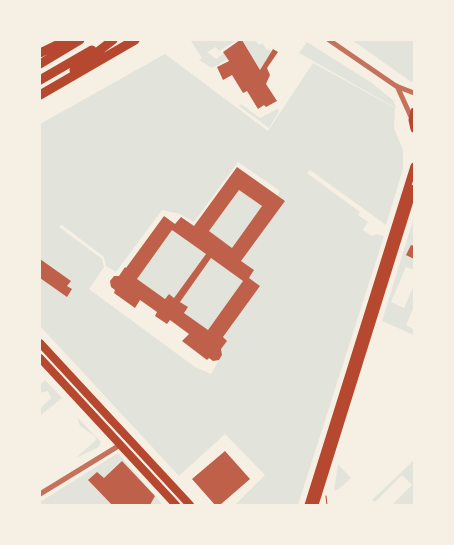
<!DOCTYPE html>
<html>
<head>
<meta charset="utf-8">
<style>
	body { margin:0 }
	#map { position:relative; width:454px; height:545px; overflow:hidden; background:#f6efe4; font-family:"Roboto Serif",serif }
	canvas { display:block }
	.frame { position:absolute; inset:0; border:41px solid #f6efe4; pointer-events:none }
</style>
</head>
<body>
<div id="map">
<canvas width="454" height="545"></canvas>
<div class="frame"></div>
</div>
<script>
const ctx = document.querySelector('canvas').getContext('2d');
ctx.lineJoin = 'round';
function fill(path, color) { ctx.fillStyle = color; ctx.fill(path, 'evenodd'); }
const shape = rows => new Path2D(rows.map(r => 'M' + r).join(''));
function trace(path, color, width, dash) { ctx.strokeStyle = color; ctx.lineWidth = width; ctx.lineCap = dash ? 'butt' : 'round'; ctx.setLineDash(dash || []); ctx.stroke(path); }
fill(shape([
	[237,40,219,51,216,47,207,52,216,59,224,53,228,59,212,68,199,60,202,58,191,41],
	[255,40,259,45,262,43,267,50,270,49,272,52,260,70,243,41],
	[352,40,414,40,414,83,410,81],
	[307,42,372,83,394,101,396,108,299,53],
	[165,54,268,131,313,63,395,108,394,128,403,150,403,169,386,225,310,170,307,173,360,212,358,215,368,222,363,230,372,236,376,234,384,236,298,505,235,505,265,475,225,434,179,476,40,326,40,124],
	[238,162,280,191,241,261,254,270,249,278,260,286,223,337,227,341,221,349,222,355,211,374,195,367,89,289,104,267,102,259,59,227,62,225,104,257,106,266,116,272,162,210,180,214,194,222],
	[241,104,260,118,277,109,279,111,269,128,239,106],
	[239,190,262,206,232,248,209,231],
	[414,217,414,270,406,267,391,302,404,308,414,285,414,307,406,325,414,330,414,335,382,321],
	[172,230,206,254,174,298,169,294,165,299,137,279],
	[211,258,243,281,208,330,184,313,188,307,180,302],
	[45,380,62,398,41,415,40,409,51,398,48,391,40,393,40,385],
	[77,417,101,442,99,447,76,458,96,440,95,436,80,426],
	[118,453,163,505,40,505,40,502],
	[414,460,414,505,392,505,412,485,402,475,375,502,372,500],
	[338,464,351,478,339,489,334,491]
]), '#e2e4dc');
fill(shape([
	[240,40,242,40,260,70,273,49,278,52,267,68,270,75,266,84,277,101,266,107,264,105,258,109,247,91,243,93,232,75,223,80,217,67,229,61,223,52],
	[237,167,285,201,241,261,254,270,249,278,260,286,223,337,227,341,221,349,222,355,219,360,213,361,209,358,207,360,182,341,189,334,170,320,167,324,155,316,157,312,140,300,135,308,114,293,115,290,111,287,110,281,114,276,119,276,125,267,126,268,164,216,175,224,181,217,194,226],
	[239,190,262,206,232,248,209,231],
	[172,230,206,254,174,298,169,294,165,299,137,279],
	[211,258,243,281,208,330,184,313,188,307,180,302],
	[411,245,414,246,414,259,406,255],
	[40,259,71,281,67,286,72,289,67,297,40,278],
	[225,451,250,479,220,505,215,505,192,479],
	[122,461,155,496,150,505,112,505,88,480,97,472,104,478]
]), '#bf614a');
trace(shape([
	[326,496,327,505]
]), '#b5482f', 1);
trace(shape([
	[329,40,396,86,414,93],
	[397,86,412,119],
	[40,494,120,445]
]), '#c5725c', 5);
trace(shape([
	[414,111,412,120,414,129],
	[308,505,414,166],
	[315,505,414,188]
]), '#b5482f', 7);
trace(shape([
	[40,343,190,505],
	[40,358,176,505]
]), '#b5482f', 8);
trace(shape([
	[40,53,67,40],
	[40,64,80,40],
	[74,70,113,40],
	[40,80,92,50],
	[40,95,135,40]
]), '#b5482f', 9);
</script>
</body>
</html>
